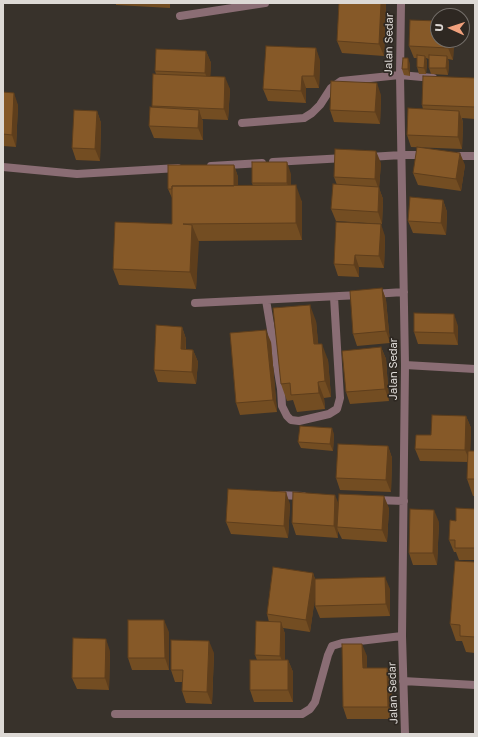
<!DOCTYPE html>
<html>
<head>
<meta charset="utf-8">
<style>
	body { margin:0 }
	#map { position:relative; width:478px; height:737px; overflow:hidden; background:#38322b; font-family:"Golos Text",sans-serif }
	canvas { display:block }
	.frame { position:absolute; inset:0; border:4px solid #ddd9d5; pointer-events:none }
	.north { position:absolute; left:430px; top:8px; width:40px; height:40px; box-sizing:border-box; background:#2e2822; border:1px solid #746f6a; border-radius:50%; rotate:273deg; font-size:11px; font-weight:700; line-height:16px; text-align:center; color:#ddd9d5 }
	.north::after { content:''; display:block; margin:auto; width:14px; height:18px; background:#f1a17d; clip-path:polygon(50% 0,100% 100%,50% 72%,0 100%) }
</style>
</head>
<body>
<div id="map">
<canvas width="478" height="737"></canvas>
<div class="frame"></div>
<div class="north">U</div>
</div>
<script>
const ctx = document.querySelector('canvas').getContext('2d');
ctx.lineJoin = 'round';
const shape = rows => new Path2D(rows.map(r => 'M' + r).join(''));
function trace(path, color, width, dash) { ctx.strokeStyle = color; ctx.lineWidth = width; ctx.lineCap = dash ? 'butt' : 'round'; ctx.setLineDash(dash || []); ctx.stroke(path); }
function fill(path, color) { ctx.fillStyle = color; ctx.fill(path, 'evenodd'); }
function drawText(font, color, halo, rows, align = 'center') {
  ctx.font = font + ' "Golos Text",sans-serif'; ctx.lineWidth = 3.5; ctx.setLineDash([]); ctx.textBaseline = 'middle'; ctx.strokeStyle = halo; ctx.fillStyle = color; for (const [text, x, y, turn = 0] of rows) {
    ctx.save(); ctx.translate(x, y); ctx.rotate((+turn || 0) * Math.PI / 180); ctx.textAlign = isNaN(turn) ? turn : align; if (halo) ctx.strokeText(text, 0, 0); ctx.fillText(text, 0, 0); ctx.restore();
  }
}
trace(shape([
	[401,3,400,75,405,365,402,636,405,734],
	[180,16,265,3],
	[242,123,304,118,312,113,320,105,331,88,341,81,400,75,433,78],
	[451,156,475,156],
	[369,157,402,155,425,155],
	[273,162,345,158],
	[211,166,262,163],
	[3,167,77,174,178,168],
	[373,294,404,292],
	[266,300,281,389,282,406,287,416,291,420,299,421,329,414,337,409,340,398,334,297],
	[195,303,360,295],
	[405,365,475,369],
	[277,495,303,496],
	[375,500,404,501],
	[403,681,475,685],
	[115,714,302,714,310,709,315,702,328,655,332,646,342,643,402,636]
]), '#8a6d74', 8);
fill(shape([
	[116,3,170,3,170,8,116,5],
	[339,3,386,3,384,56,342,53,337,41],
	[438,40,454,40,453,60,448,59,449,63,448,75,431,74,429,68,429,59,426,58,427,62,426,74,419,74,417,67,417,58,414,58,409,46],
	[206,51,211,63,210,76,230,89,228,120,202,119,203,122,203,140,154,138,149,126,153,108,152,106,156,74,155,71],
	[320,60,319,88,306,88,306,103,268,101,263,89],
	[410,64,410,76,404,75,402,69],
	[475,78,475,119,462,118,463,123,462,149,411,147,407,135,423,109,422,105],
	[3,92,18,105,16,147,3,146],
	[381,95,380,124,334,122,330,110],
	[97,111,101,123,100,161,76,160,72,148],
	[381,163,379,188,383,199,382,224,336,221,331,209,337,185,334,177],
	[234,165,238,177,238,186,253,186,252,183,291,174,291,185,302,202,302,240,198,241,196,289,119,285,113,269,172,224,172,198,168,189],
	[465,165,461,191,418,185,413,173],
	[443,200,447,212,446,235,413,233,408,221],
	[385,236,384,268,359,267,359,277,338,276,334,264],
	[382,288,386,300,390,343,357,346,353,334],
	[316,321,318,344,328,360,331,397,324,398,325,409,297,412,293,400,287,401,281,384],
	[458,326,458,345,418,344,414,332],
	[182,327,186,339,186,349,193,350,198,362,196,384,158,382,154,370],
	[271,342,277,412,240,415,236,403],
	[381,347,386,359,389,401,350,404,346,392],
	[466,416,471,428,470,451,475,451,475,496,473,496,467,479,468,462,420,461,415,449,431,435],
	[334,434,333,451,301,448,298,442],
	[388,446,392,458,391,492,340,490,336,478],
	[339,503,389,508,387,542,342,539,338,531,338,538,296,535,292,523],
	[290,504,288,538,231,534,226,522],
	[475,509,475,560,459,560,456,552,454,552,449,540,456,521],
	[439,522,437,565,413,565,409,553],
	[475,562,475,653,466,652,462,641,456,641,450,624],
	[313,573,315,579,390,589,390,616,320,618,315,606,315,597,310,632,283,628,285,634,285,660,288,660,293,672,293,702,254,702,250,690,257,660,255,655,269,622,267,614],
	[169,632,169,670,132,670,128,658],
	[110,651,109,690,77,689,72,678],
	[214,653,212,704,186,703,182,691,182,682,175,682,171,670],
	[367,656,367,668,387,668,392,680,392,719,347,719,343,707]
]), '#734d22');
fill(shape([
	[381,3,386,3,384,56,379,44],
	[449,40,454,40,453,60,448,48],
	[316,48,320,60,319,88,314,76],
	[206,51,211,63,210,85,205,73],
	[425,56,427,62,426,74,424,68],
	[447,56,449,63,448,75,446,68],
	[408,58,410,64,410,76,408,69],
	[302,76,306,88,306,103,301,91],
	[225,77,230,89,228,120,224,109],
	[377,83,381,95,380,124,375,112],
	[14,93,18,105,16,147,12,135],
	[199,110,203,122,203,140,198,128],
	[97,111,101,123,100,161,95,149],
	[459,111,463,123,462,149,458,137],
	[376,151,381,163,379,188,383,199,382,224,378,212,379,190,375,179],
	[460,153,465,165,461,191,456,179],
	[287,162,291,174,291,195,287,183],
	[234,165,238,177,238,201,234,189],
	[296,185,302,202,302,240,296,223],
	[443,200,447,212,446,235,441,223],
	[381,224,385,236,384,268,379,256],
	[192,225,199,242,196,289,190,272],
	[355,255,359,267,359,277,354,265],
	[382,288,386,300,390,343,386,331],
	[310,305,316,321,320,361,314,344],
	[454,314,458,326,458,345,454,333],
	[182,327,186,339,185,361,181,349],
	[266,330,271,342,277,412,273,400],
	[322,344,328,360,331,397,325,381],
	[381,347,386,359,389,401,385,389],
	[193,350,198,362,196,384,192,372],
	[318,382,324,398,325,409,319,393],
	[466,416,471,428,470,462,465,450],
	[332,428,334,434,333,451,330,444],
	[388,446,392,458,391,492,386,480],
	[286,492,290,504,288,538,284,526],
	[335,495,340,507,337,527,338,531,338,538,334,526],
	[384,496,389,508,387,542,382,530],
	[434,510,439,522,437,565,433,553],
	[313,573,317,585,310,632,306,620],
	[385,577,390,589,390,616,386,604],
	[164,620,169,632,169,670,165,658],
	[281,622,285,634,285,668,280,656],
	[106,639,110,651,109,690,105,678],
	[209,641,214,653,212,704,207,692],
	[362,644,367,656,367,680,363,668],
	[288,660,293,672,293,702,288,690],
	[387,668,392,680,392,719,388,707]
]), '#5e3e1c');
const building = shape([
	[339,3,381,3,379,44,337,41,339,3],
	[410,20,438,21,438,40,449,40,448,48,409,46,410,20],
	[266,46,316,48,314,76,302,76,301,91,263,89,266,46],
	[156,49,206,51,205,73,155,71,156,49],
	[417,55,425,56,424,68,417,67,417,55],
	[429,55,447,56,446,68,429,68,429,55],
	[403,58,408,58,408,69,402,69,403,58],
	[153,74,225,77,224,109,152,106,153,74],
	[423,76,475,78,475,107,422,105,423,76],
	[331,81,377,83,375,112,330,110,331,81],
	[3,92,14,93,12,135,3,134,3,92],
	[150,107,199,110,198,128,149,126,150,107],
	[408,108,459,111,458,137,407,135,408,108],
	[74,110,97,111,95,149,72,148,74,110],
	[417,147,460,153,456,179,413,173,417,147],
	[335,149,376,151,375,179,334,177,335,149],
	[252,162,287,162,287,183,252,183,252,162],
	[168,165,234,165,234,186,172,186,172,189,168,189,168,165],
	[333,184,379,187,378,212,331,209,333,184],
	[296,185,296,223,183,224,192,225,190,272,113,269,115,222,172,224,172,186,296,185],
	[410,197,443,200,441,223,408,221,410,197],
	[336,222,381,224,379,256,355,255,354,265,334,264,336,222],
	[382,288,386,331,353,334,350,291,382,288],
	[310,305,314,344,322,344,325,381,318,382,319,393,291,395,290,383,281,384,273,308,310,305],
	[414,313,454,314,454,333,414,332,414,313],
	[156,325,182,327,181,349,193,350,192,372,154,370,156,325],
	[266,330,273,400,236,403,230,333,266,330],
	[381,347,385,389,346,392,342,351,381,347],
	[432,415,466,416,465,450,415,449,416,435,431,435,432,415],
	[300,426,332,428,330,444,298,442,300,426],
	[338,444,388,446,386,480,336,478,338,444],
	[468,451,475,451,475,479,467,479,468,451],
	[228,489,286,492,284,526,226,522,228,489],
	[293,492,335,495,334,526,292,523,293,492],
	[339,494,384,496,382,530,337,527,339,494],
	[456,508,475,509,475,548,455,548,455,540,449,540,450,520,456,521,456,508],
	[410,509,434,510,433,553,409,553,410,509],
	[455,561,475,562,475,637,460,636,460,625,450,624,455,561],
	[273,567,313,573,306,620,267,614,273,567],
	[385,577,386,604,315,606,315,579,385,577],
	[128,620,164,620,165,658,128,658,128,620],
	[256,621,281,622,280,656,255,655,256,621],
	[73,638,106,639,105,678,72,678,73,638],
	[171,640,209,641,207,692,182,691,183,670,171,670,171,640],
	[342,644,362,644,363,668,387,668,388,707,343,707,342,644],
	[250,660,288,660,288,690,250,690,250,660]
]);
fill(building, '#865928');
trace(building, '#5e3e1c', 1);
drawText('11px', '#ddd9d5', '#2e2822', [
	["Jalan Sedar",389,44,-89],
	["Jalan Sedar",394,369,-90],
	["Jalan Sedar",393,693,-92]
]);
</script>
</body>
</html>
